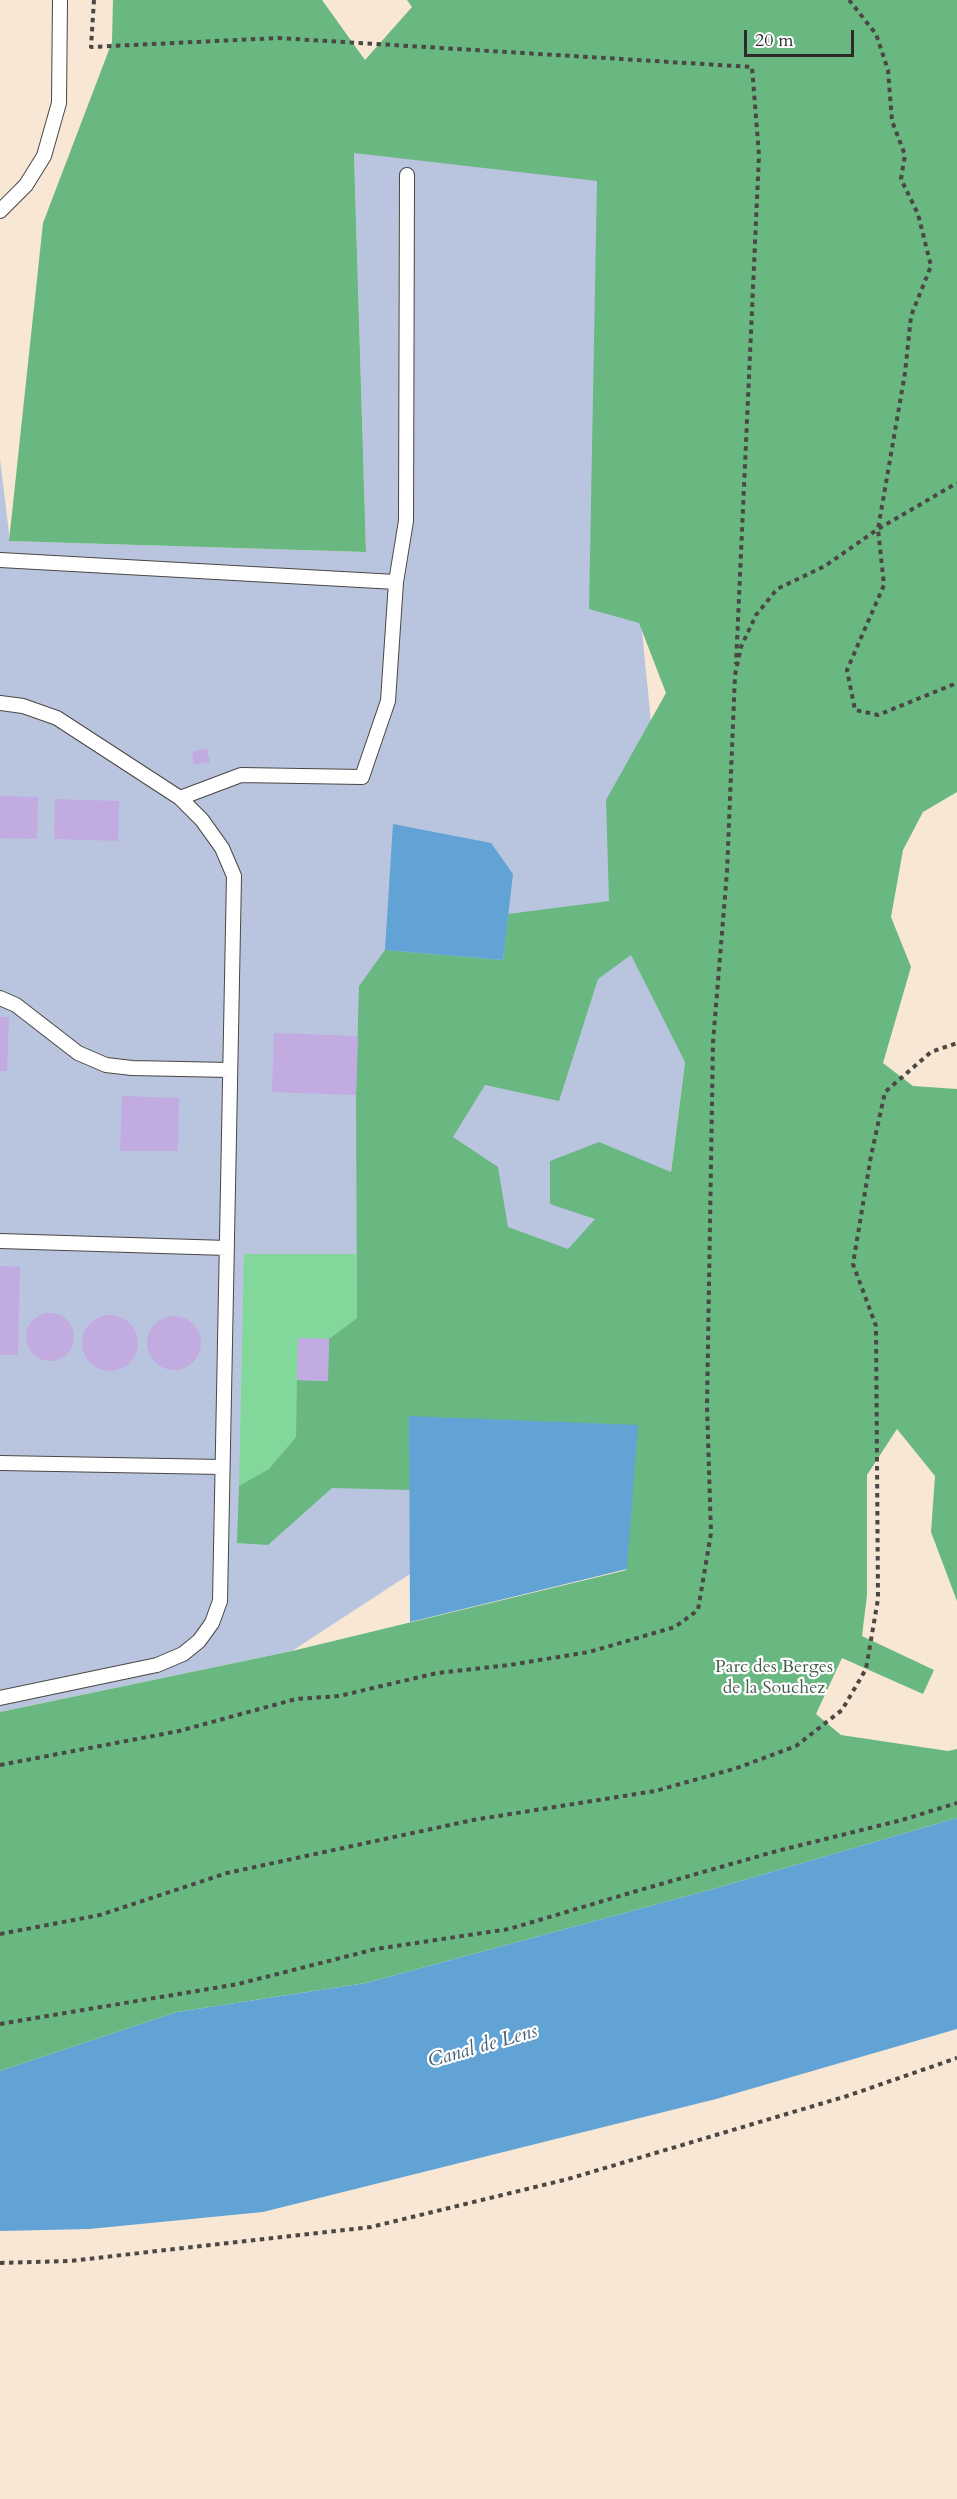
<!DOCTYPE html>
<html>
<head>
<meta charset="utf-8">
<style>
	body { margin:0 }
	#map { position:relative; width:957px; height:2499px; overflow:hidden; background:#f8e7d4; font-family:Cardo,serif }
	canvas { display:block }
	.scale { position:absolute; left:744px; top:30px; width:110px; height:27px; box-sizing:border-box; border:3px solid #2b2b2b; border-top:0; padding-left:8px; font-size:18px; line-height:21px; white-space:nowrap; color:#2b2b2b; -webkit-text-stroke:4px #fff; paint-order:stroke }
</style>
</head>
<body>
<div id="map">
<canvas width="957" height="2499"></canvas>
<div class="scale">20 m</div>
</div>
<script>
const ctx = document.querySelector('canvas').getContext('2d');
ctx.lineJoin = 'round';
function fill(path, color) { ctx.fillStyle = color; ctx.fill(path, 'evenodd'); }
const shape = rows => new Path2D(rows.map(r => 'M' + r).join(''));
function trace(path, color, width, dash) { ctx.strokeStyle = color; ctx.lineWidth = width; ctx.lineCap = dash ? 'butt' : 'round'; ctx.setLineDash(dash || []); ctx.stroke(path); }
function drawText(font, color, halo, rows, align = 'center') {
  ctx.font = font + ' Cardo,serif'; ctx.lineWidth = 4.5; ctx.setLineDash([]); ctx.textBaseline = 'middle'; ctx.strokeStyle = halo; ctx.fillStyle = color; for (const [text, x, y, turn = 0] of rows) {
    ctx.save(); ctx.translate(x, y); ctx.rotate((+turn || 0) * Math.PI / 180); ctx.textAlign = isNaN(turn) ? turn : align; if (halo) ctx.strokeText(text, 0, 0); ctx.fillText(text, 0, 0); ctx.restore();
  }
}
fill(shape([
	[354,152,597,180,685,1062,638,1425,292,1651,0,1712,0,459,10,541,366,552]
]), '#b9c5de');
fill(shape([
	[244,1254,356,1254,357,1318,329,1339,298,1338,296,1437,269,1469,239,1486]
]), '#82d79a');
fill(shape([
	[113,0,322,0,365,60,412,7,407,0,957,0,957,792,923,812,903,850,891,917,911,967,883,1063,913,1086,957,1089,957,1601,931,1532,935,1476,897,1429,867,1475,867,1595,862,1636,934,1670,923,1694,842,1658,816,1714,841,1735,948,1751,957,1749,957,1818,713,1889,366,1983,177,2012,0,2071,0,1712,292,1651,627,1570,409,1416,410,1490,332,1488,268,1545,237,1543,239,1486,269,1469,296,1437,297,1380,327,1381,329,1339,357,1318,356,1095,359,986,385,950,503,960,508,914,609,901,606,800,666,693,639,623,589,609,597,181,354,153,366,552,9,541,43,223,112,42],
	[631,955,685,1062,671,1172,599,1142,550,1161,550,1204,595,1219,568,1249,508,1227,498,1167,453,1137,485,1085,559,1101,598,979]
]), '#69b882');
fill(shape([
	[393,824,491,843,513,874,503,960,385,950],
	[409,1416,638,1425,627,1569,410,1622],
	[957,1818,957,2029,716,2099,263,2212,89,2229,0,2231,0,2071,177,2012,366,1983,713,1889]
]), '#61a3d5');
fill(shape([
	[207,749,210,762,194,765,192,752],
	[0,796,38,797,37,839,0,838],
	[55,799,119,801,118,841,54,839],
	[0,1017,9,1017,7,1071,0,1071],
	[274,1033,358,1036,356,1095,272,1092],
	[122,1096,179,1098,178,1151,120,1151],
	[0,1266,20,1267,18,1355,0,1355],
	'26 1337a24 24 0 1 1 48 0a24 24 0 1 1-48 0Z',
	'82 1343a28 28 0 1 1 56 0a28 28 0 1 1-56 0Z',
	'147 1343a27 27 0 1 1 54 0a27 27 0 1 1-54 0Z',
	[298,1338,329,1339,328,1381,297,1380]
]), '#c1abe0');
const lane = shape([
	[0,211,26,185,44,156,59,103,60,0],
	[0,560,396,582],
	[0,703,23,706,57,718,180,798,202,820,222,848,234,876,220,1601,212,1623,199,1641,183,1654,157,1665,0,1698],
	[180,798,241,775,362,777,388,701,396,582,406,521,407,175],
	[0,998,16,1005,78,1053,106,1065,132,1068,230,1070],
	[0,1241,227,1248],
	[0,1463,222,1467]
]);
trace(lane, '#4a4744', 16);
trace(shape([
	[94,0,91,47,278,38,752,67,759,155,736,664],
	[849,0,876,34,888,70,892,121,905,155,901,179,918,214,931,266,911,316,905,373,878,529,884,585,847,670,855,710,878,715,957,683],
	[0,1765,179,1731,296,1699,339,1696,437,1673,509,1665,589,1652,675,1627,698,1610,711,1533,707,1406,713,1042,727,872,735,675,741,647,756,615,777,589,825,566,878,529,957,483],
	[0,1934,100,1915,227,1873,473,1820,655,1791,737,1768,796,1746,842,1710,866,1669,878,1599,876,1326,853,1264,871,1156,885,1092,931,1052,957,1043],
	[0,2024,238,1984,376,1949,509,1929,640,1890,777,1851,902,1820,957,1803],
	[0,2263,69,2261,371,2227,568,2179,847,2096,957,2058]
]), '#4a4744', 4, [4.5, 4.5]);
trace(lane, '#fff', 14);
drawText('18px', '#455f4c', '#fff', [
	["Parc des Berges",774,1668],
	["de la Souchez",774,1689]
]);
drawText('italic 20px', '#436177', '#fff', [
	["Canal de Lens",483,2047,-16]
]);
</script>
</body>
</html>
